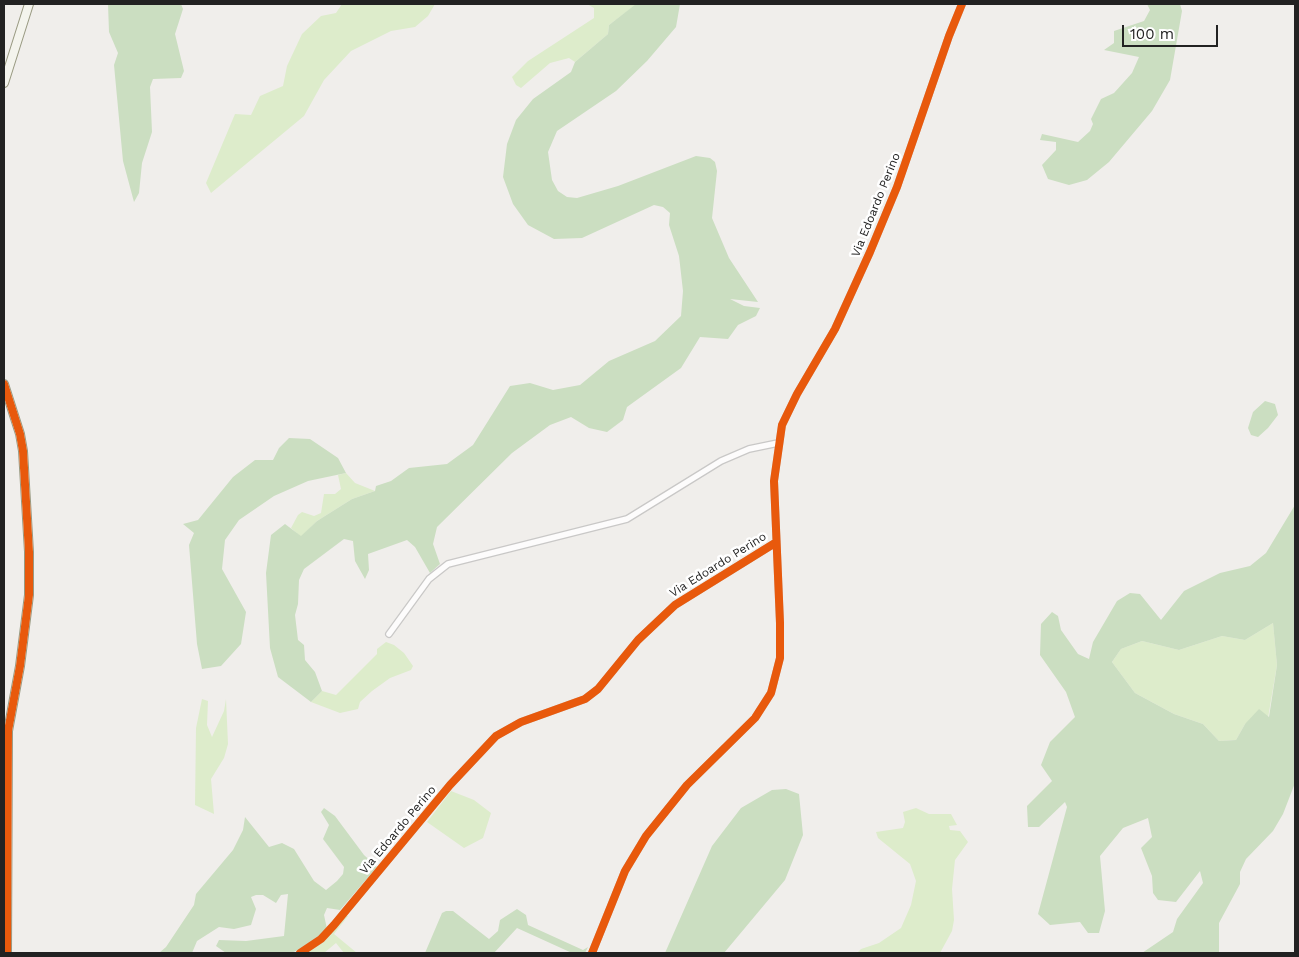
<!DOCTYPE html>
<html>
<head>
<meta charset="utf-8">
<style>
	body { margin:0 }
	#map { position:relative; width:1299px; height:957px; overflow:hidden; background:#f0eeeb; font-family:"Work Sans",sans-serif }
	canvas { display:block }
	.frame { position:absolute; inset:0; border:5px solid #222; pointer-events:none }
	.scale { position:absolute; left:1122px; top:25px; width:96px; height:22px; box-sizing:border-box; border:2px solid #222; border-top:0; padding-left:6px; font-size:15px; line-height:18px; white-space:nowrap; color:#222; -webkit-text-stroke:4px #fff; paint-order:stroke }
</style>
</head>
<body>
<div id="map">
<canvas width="1299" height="957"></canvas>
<div class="frame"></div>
<div class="scale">100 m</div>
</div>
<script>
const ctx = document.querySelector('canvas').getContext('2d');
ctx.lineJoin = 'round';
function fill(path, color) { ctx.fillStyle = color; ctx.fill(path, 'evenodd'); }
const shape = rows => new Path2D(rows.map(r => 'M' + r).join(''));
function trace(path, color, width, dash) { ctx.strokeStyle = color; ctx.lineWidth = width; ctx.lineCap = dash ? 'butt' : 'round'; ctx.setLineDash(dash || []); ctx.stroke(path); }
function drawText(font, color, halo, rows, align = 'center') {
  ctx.font = font + ' "Work Sans",sans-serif'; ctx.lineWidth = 5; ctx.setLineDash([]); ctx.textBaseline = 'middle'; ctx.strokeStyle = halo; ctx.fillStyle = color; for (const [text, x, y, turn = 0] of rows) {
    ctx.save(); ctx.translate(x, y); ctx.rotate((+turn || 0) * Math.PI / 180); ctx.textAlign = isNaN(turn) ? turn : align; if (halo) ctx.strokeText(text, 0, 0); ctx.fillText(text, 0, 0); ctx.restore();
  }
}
fill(shape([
	[342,4,435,4,428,16,415,27,391,31,351,51,324,80,304,116,211,193,206,183,235,114,251,115,260,96,283,86,287,66,302,34,321,16,336,13],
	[587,4,637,4,609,25,608,34,575,62,569,58,550,63,521,88,516,85,512,77,528,61,594,18,594,8],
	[346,473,355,483,375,491,352,499,317,521,301,537,291,528,298,515,302,512,314,516,321,513,324,494,335,494,341,489,338,475],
	[1273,623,1277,665,1268,718,1245,724,1236,740,1219,741,1203,724,1174,714,1135,693,1112,662,1121,649,1142,641,1179,650,1222,636,1245,640],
	[386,642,394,645,404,653,413,666,411,670,390,678,372,691,360,702,358,709,340,713,311,702,322,691,336,695,377,654,377,649],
	[202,699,208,701,207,725,212,737,224,711,226,699,228,744,224,758,211,779,214,814,195,805,196,728],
	[451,791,474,800,491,813,483,838,464,848,427,822],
	[916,808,929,814,951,814,957,825,949,826,950,830,960,831,968,842,955,860,952,889,954,920,952,931,940,953,857,953,861,949,879,943,901,928,911,905,916,881,910,864,878,838,876,832,903,828,905,822,903,812],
	[345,915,348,916,334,934,357,953,344,953,336,943,324,953,304,953,315,947]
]), '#ddeccb');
fill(shape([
	[108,4,181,4,183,9,175,34,184,71,181,78,153,79,150,87,152,132,142,163,139,193,134,202,123,161,114,65,118,53,109,32],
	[636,4,680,4,676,27,647,61,616,91,557,131,548,152,552,180,558,191,567,197,577,198,618,186,696,156,710,158,715,162,717,171,712,218,729,258,758,302,730,299,744,306,760,308,756,316,738,325,728,339,700,337,681,368,627,407,623,420,607,432,589,428,571,417,550,425,512,453,437,527,433,544,440,564,430,573,415,547,407,540,368,554,369,570,365,579,355,561,353,541,344,539,304,569,299,580,298,604,295,615,298,640,304,645,305,660,315,672,322,691,311,702,278,677,270,648,266,573,271,535,285,524,301,536,317,521,352,499,375,491,376,486,391,481,409,468,447,464,473,445,510,386,530,383,553,390,580,385,609,361,655,341,681,316,683,291,679,256,669,225,670,213,663,207,654,205,582,238,554,239,528,225,513,204,503,177,507,144,516,120,533,99,571,72,575,62,608,34,609,25],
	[1147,4,1180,4,1182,11,1170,80,1152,111,1109,162,1087,180,1069,185,1048,179,1042,165,1056,150,1056,142,1040,140,1042,134,1078,142,1090,131,1093,124,1091,119,1101,99,1114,93,1132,73,1139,57,1104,50,1114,43,1114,31,1144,21,1150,10],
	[1265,401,1275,404,1278,415,1268,428,1258,437,1251,435,1248,428,1253,412],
	[289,438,310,439,338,458,346,473,308,481,274,496,239,520,225,540,222,569,246,612,241,644,221,666,202,669,197,644,189,545,194,533,183,524,198,520,233,477,255,460,273,460,279,448],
	[1295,505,1295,783,1283,814,1273,831,1246,859,1240,872,1240,884,1219,923,1219,953,1142,953,1173,932,1177,919,1203,883,1200,871,1176,902,1158,900,1153,893,1152,876,1141,848,1152,837,1148,818,1123,828,1100,856,1105,911,1099,933,1088,933,1080,922,1050,925,1038,914,1067,807,1065,802,1039,827,1028,827,1027,806,1052,781,1041,765,1050,742,1075,717,1066,692,1040,655,1041,624,1052,612,1058,616,1061,630,1078,654,1089,659,1093,642,1117,601,1130,593,1140,594,1161,620,1184,591,1220,573,1250,566,1266,553],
	[1273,623,1277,665,1269,717,1259,709,1245,724,1236,740,1219,741,1203,724,1174,714,1135,693,1112,662,1121,649,1142,641,1179,650,1222,636,1245,640],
	[786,789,799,794,803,835,785,880,724,953,665,953,712,846,741,808,772,790],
	[324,808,335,816,364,855,377,867,340,910,327,908,324,915,327,929,309,944,292,953,226,953,216,946,219,940,246,941,284,936,288,894,281,895,276,903,263,895,256,895,251,897,256,909,251,925,234,929,219,927,197,941,192,953,159,953,166,947,194,905,196,894,233,850,243,830,245,817,269,847,282,843,294,849,314,881,326,890,337,881,343,874,344,867,323,839,329,825,321,812],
	[517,909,526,915,528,925,583,950,588,947,585,953,572,953,517,928,494,953,425,953,442,913,446,911,453,911,489,939,498,931,500,920]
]), '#cbdec1');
const street = shape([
	[389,634,429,579,448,564,627,519,721,461,749,449,778,443],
	[300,953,321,939,334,925,450,785,496,736,521,722,585,699,598,689,638,640,675,605,775,543],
	[592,953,625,871,646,836,687,785,755,718,771,693,780,658,780,623,774,481,782,425,797,394,835,329,870,252,897,187,949,36,962,4]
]);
const secondary = shape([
	[4,83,29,4],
	[4,384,20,434,23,451,29,552,29,595,20,666,8,731,7,953]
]);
trace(street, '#c9c8c7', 8);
trace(secondary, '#999a82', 10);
trace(street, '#fdfcfc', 5.5);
trace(secondary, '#f4f4ed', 8);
trace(shape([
	[4,384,20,434,23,451,29,552,29,595,20,666,8,731,7,953],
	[300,953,321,939,334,925,450,785,496,736,521,722,585,699,598,689,638,640,675,605,775,543],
	[592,953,625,871,646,836,687,785,755,718,771,693,780,658,780,623,774,481,782,425,797,394,835,329,870,252,897,187,949,36,962,4]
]), '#e8590c', 8);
drawText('12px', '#222', '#fff', [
	["Via Edoardo Perino",876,205,-68],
	["Via Edoardo Perino",718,565,-32],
	["Via Edoardo Perino",398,830,-50]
]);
</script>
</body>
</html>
